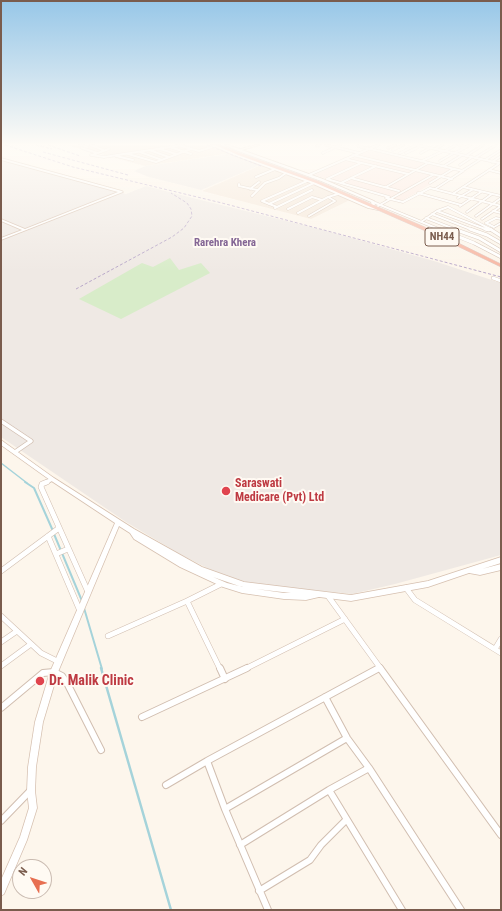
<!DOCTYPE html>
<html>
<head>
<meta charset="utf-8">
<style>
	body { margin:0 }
	#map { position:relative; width:502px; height:911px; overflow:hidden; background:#fdf6ec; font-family:"Roboto Condensed",sans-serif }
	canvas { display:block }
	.frame { position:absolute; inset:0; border:2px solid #7a5c4d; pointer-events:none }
	.north { position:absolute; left:12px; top:859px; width:40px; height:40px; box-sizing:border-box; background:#fffaf3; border:1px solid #cabbb1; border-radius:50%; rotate:309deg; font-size:11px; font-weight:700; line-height:16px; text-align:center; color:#7a5c4d }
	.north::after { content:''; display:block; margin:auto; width:14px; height:18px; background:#e76f51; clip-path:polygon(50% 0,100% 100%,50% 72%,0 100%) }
</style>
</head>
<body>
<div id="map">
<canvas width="502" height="911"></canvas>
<div class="frame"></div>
<div class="north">N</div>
</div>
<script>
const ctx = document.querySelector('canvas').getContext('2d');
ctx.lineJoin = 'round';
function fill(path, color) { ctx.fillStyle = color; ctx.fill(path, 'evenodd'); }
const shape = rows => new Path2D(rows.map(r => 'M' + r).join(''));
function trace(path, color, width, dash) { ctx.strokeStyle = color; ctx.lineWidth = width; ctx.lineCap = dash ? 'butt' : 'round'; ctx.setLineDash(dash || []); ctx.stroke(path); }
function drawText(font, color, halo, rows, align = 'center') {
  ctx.font = font + ' "Roboto Condensed",sans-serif'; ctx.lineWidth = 4; ctx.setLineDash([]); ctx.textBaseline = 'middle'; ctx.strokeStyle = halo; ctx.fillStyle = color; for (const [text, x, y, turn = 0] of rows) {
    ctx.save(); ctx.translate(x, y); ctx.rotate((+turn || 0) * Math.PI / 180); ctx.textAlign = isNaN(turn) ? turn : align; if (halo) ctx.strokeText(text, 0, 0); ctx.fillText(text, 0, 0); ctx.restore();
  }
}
fill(shape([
	[67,145,213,145,232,153,145,166],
	[263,164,352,199,311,219,202,191]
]), '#f5e8da');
fill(shape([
	[369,150,455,170,402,201,314,175]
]), '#fde8e0');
fill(shape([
	[229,154,260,165,201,190,149,177,134,171,146,166],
	[1,160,126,194,146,186,193,198,319,229,434,261,501,283,501,555,395,584,352,594,234,582,178,553,126,522,1,437]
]), '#efe9e4');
fill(shape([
	[170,258,179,270,201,263,210,273,121,319,79,299,142,263,153,267]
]), '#d8ecc9');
trace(shape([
	[1,463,27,483]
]), '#a5d3da', 1.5);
trace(shape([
	[25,482,34,488,53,531],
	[54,534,82,601],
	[84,608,102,669]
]), '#a5d3da', 2);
trace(shape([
	[101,668,171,910]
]), '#a5d3da', 2.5);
const streetFar4 = shape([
	[80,145,87,147],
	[91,145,103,150],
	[326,145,359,153],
	[417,145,499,163],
	[459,145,466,147],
	[181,146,199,151,215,146],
	[317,146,320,145],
	[358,146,463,171,435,189],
	[170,147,191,154],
	[82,148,97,153],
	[388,148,395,145],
	[160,149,176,154],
	[435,149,442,145],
	[149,150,169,157],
	[393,150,403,145],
	[445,151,456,145],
	[140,152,162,160],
	[323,153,340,145],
	[400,153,416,145],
	[406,153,421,146],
	[421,153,430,148],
	[455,153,470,145],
	[128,154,156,162,191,149],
	[91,155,104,157,183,145],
	[92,155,109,149],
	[353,155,452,179],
	[116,156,133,160],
	[466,156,483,145],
	[475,158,496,145],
	[345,159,408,174],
	[485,160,501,150],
	[422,161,443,151],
	[440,161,454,153],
	[492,162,501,156],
	[361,163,327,179,389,197],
	[460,165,472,157],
	[444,166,462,155],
	[489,170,501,173],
	[462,171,481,159],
	[309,175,378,145],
	[256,177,275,169],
	[351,178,399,191],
	[341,183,376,166],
	[430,183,453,169],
	[239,184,239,186,257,190],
	[386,187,428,163],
	[463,187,501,196],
	[250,189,259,182],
	[418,193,461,205],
	[454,193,500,163],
	[252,196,265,183,279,178,286,173],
	[386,198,403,202,430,188,501,206],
	[458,198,472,190],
	[373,202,441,230],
	[269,204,314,183],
	[378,206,433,175],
	[460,206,481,192],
	[277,207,262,201,307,181],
	[275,208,312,190],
	[288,209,312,197,322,200],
	[437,211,488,230],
	[493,211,501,213],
	[467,212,492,194],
	[298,213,328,197],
	[432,214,473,230],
	[309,216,335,201,328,197,338,194],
	[476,216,501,198],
	[426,218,457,230],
	[482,219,501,206],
	[501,219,496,218,486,223,494,227,501,223],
	[421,222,437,211,448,207,492,230]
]);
const streetFar3 = shape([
	[439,229,474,243,501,257],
	[454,229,479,238,501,251],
	[470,229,487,235,501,243],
	[485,229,489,230],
	[490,229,501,236],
	[493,278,501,281]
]);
const streetFar2 = shape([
	[1,421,31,441,15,452],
	[45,483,52,479]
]);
const streetFar1 = shape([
	[47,482,42,484,41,487,88,592],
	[48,536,80,611],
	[56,554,68,549],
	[1,571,59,528],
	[406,588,415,600,501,653],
	[328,596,381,669],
	[187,601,220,669],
	[1,616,41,653,59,662],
	[108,636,187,601,221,584],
	[1,642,17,631],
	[495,649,501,639],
	[1,666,31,644],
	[245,669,345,619],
	[377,669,379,668]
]);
const street = shape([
	[220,668,225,679],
	[380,668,501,835],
	[325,697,347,738,369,768,461,910],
	[1,708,43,673,54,672,62,676,67,683,101,750],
	[142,717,247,668],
	[207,761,225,809,268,910],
	[166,785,207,761,379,668],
	[329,790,402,910],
	[225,809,347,738],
	[1,821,30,791],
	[240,845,329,790,369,768],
	[259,891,310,860,321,845,346,820]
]);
const secondary = shape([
	[211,145,214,145,235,153,315,182,370,206,380,209,378,210,368,208,313,184,233,155,211,145],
	[225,145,228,145,240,149,256,145,259,145,242,150,323,179,374,201,375,205,372,206,371,202,321,181,238,151,225,145],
	[1,158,122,191,123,192,1,240,1,238,22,230,1,221,1,219,25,229,118,192,1,160,1,158],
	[1,440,54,478,134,529,202,567,244,582,351,595,428,581,501,557,501,563,482,569,501,564,501,570,480,575,469,573,428,587,351,601,319,597,306,600,284,599,242,593,223,587,180,567,134,539,130,533,119,526,58,672,43,722,36,767,35,791,37,808,27,840,4,894,1,896,1,880,20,837,29,808,27,791,28,767,35,722,50,672,115,523,50,480,1,445,1,440],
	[213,577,242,587,243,587,227,583,213,577],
	[256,589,291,593,284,593,256,589]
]);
const highway = shape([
	[216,145,220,145,240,153,318,181,434,231,501,264,501,267,430,233,316,183,238,155,216,145]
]);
trace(streetFar4, '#d1beb0', 3);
trace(streetFar3, '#d1beb0', 4);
trace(streetFar2, '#d1beb0', 5);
trace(streetFar1, '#d1beb0', 6);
trace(street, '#d1beb0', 8);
trace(secondary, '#d6c0b0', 1.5);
trace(highway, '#dad1cd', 1);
trace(streetFar4, '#fff', 2);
trace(streetFar3, '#fff', 3);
trace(streetFar2, '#fff', 3.5);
trace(streetFar1, '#fff', 5);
trace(street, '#fff', 6);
fill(secondary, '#fff');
fill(highway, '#f7b7a3');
trace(shape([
	[5,145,73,167,222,203,501,277],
	[36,145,52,149],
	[48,145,80,156],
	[207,145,261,166],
	[43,152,128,175],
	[76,289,172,237,184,228,192,216,191,209,187,203,171,193]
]), '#b9a8c9', 1, [3, 2]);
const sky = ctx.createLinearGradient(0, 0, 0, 272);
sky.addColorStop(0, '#97c7e8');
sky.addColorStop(0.53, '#fefbf6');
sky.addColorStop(1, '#fefbf600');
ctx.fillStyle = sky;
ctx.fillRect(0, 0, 502, 272);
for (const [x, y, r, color] of [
	[226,491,5,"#e0444e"],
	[40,681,5,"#e0444e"]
]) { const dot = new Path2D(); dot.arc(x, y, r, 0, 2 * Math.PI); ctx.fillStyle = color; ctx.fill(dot); trace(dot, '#fffaf3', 1.5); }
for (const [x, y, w] of [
	[442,237,34]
]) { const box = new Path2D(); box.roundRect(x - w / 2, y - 9, w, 18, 3); ctx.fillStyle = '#fffaf3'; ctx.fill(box); trace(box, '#7a5c4d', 1); }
drawText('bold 11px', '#7a5c4d', null, [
	["NH44",442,237]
]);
drawText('bold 11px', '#846695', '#fffaf3', [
	["Rarehra Khera",225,243]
]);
drawText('bold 12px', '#be3a42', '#fffaf3', [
	["Saraswati",235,484],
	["Medicare (Pvt) Ltd",235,498]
], 'left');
drawText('bold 14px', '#be3a42', '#fffaf3', [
	["Dr. Malik Clinic",49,681]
], 'left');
</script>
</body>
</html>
